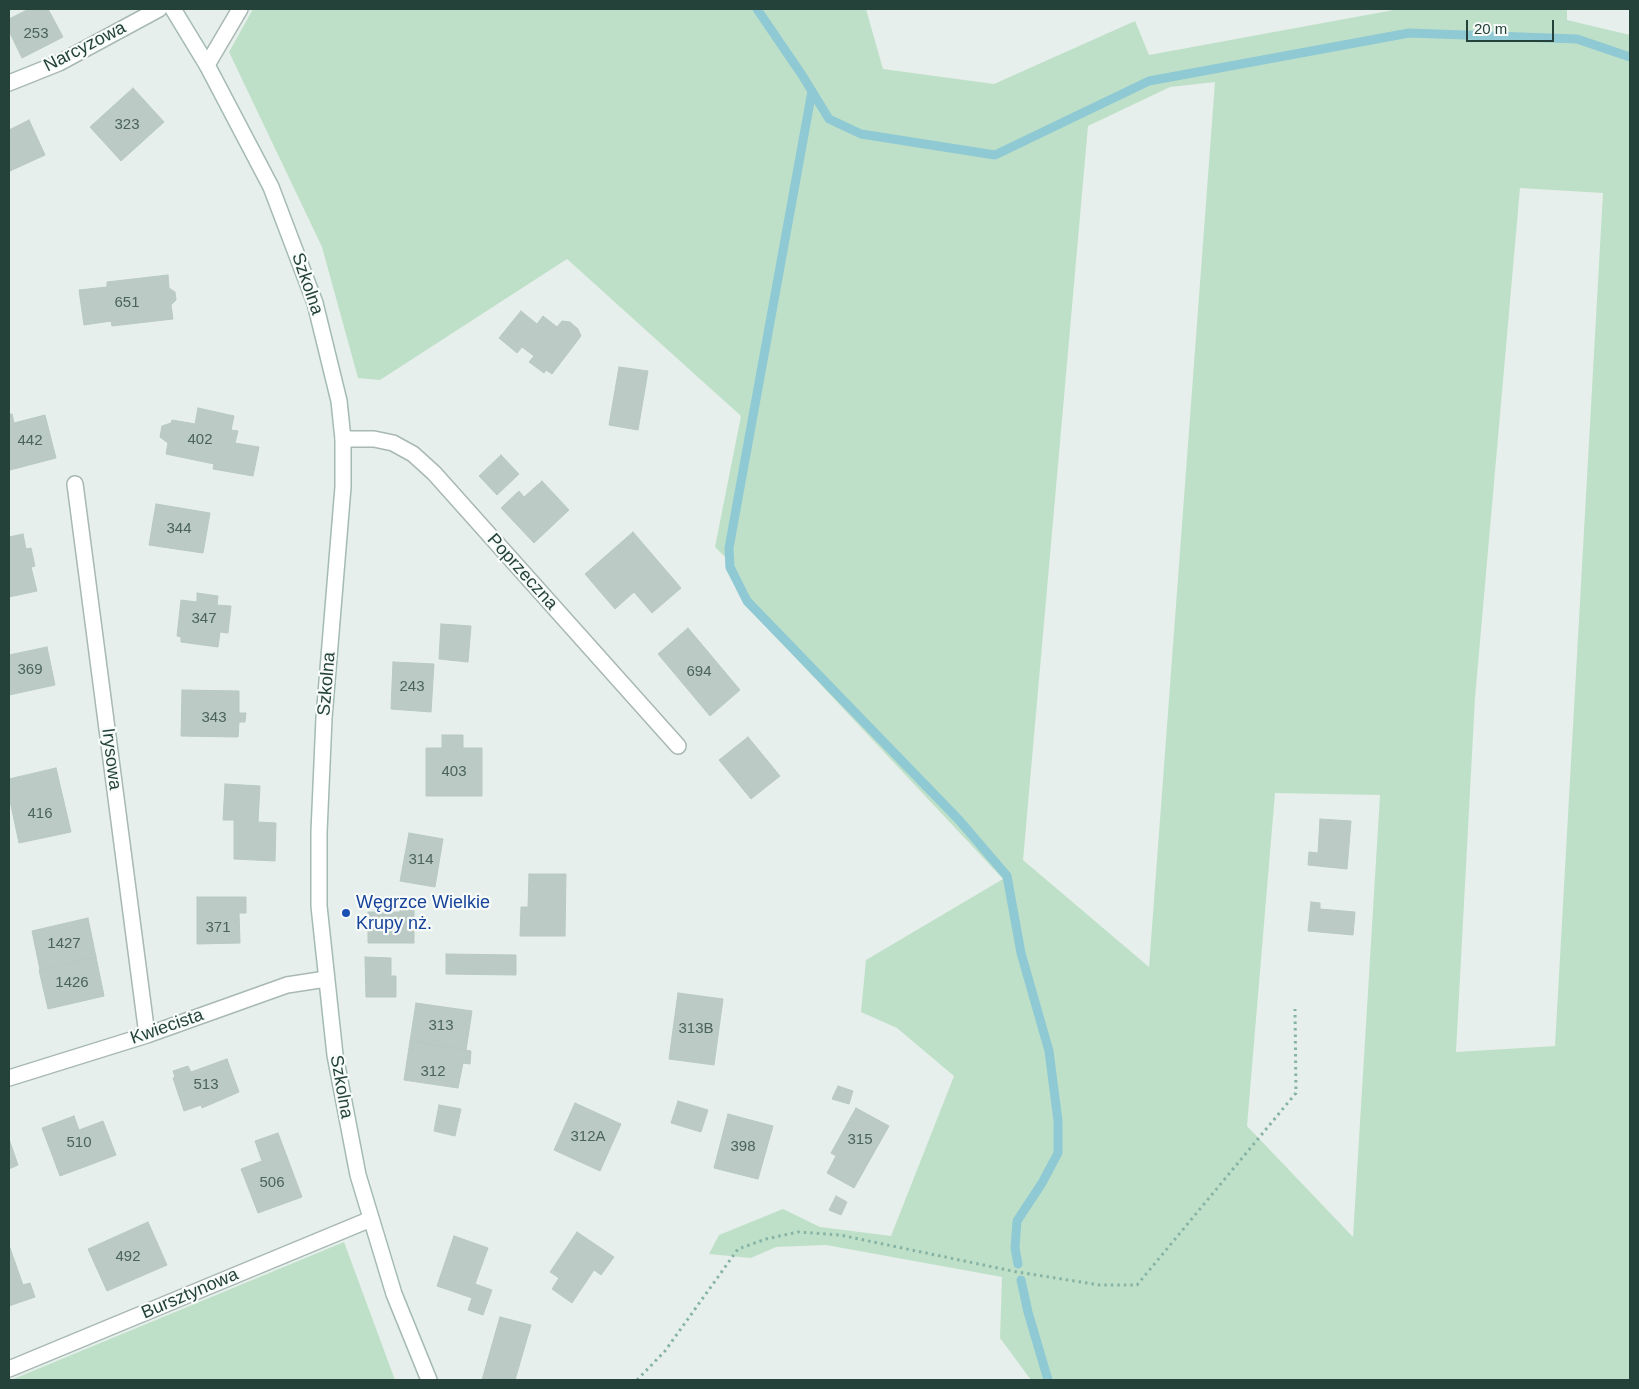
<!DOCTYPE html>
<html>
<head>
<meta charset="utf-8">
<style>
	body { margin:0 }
	#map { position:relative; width:1639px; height:1389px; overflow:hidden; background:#e6efeb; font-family:Arial,sans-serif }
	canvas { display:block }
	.frame { position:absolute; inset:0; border:10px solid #24423a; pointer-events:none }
	.scale { position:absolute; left:1466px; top:20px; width:88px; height:22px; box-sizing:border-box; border:2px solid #24423a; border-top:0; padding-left:6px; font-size:15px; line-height:18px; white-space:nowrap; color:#24423a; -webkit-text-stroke:4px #f7fbf9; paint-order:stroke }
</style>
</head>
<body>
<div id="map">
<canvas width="1639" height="1389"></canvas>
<div class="frame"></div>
<div class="scale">20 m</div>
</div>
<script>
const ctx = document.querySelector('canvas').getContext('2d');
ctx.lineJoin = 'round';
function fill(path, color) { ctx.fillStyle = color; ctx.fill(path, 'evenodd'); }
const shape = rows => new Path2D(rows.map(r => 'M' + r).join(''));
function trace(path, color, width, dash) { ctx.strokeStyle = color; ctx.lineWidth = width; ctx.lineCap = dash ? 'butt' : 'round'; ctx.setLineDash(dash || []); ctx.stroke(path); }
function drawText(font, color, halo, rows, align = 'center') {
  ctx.font = font + ' Arial,sans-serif'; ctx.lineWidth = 4.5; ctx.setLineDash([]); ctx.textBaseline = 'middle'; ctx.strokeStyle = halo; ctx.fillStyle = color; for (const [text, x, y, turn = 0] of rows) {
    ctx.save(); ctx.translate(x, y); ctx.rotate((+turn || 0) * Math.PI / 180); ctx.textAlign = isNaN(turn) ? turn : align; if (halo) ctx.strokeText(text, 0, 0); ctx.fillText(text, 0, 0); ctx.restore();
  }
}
fill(shape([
	[253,9,866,9,883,69,994,84,1135,21,1149,55,1399,9,1567,9,1567,20,1630,35,1630,1380,1031,1380,1000,1338,1002,1277,826,1245,776,1247,751,1258,709,1254,719,1235,783,1209,820,1227,891,1236,954,1076,897,1028,861,1012,866,960,1003,879,747,606,726,570,725,557,715,547,741,416,567,259,380,380,358,378,322,247,229,52],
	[1215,82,1149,967,1023,860,1088,126,1170,87],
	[1520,188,1603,193,1555,1046,1456,1052,1475,698],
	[1275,793,1380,795,1353,1237,1247,1126],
	[344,1242,395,1380,11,1380]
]), '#bfe0c8');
trace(shape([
	[757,9,802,75,829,119,861,134,995,155,1149,81,1409,33,1577,39,1630,57],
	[812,91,729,548,730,567,747,601,959,820,1007,876,1021,953,1049,1051,1058,1121,1058,1153,1042,1183,1017,1221,1015,1248,1018,1264],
	[1021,1280,1028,1312,1048,1380]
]), '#8ec9d4', 9);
const building = shape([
	[29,9,48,9,63,37,22,58,9,31,9,19,29,9],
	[133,88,164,122,121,161,90,127,133,88],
	[29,120,45,155,10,171,9,130,29,120],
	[168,275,169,288,175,292,176,300,171,305,173,319,112,326,111,321,84,325,79,290,107,287,107,282,168,275],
	[521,311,537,324,543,316,557,327,562,321,570,322,578,329,581,336,552,374,546,370,544,373,529,362,534,356,522,347,517,353,499,338,521,311],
	[619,367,648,371,638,430,609,425,619,367],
	[198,408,234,416,231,430,238,431,235,443,259,447,253,476,213,469,214,464,166,454,168,443,160,437,162,426,171,423,172,420,195,424,198,408],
	[12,414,14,423,45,415,56,458,10,470,9,415,12,414],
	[501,455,519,474,497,495,479,476,501,455],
	[542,481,569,510,534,543,501,508,519,491,524,497,542,481],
	[156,504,210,513,203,553,149,545,156,504],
	[633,532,681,588,652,613,634,592,615,609,585,574,633,532],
	[23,534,26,549,31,548,35,566,31,567,37,591,9,597,9,537,23,534],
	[197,593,218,596,217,605,231,606,228,633,220,632,218,647,181,642,181,637,177,636,181,600,197,602,197,593],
	[441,624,471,626,468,662,439,659,441,624],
	[688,628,740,690,710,716,658,654,688,628],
	[47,647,55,685,9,695,9,655,47,647],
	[393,662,434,664,431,712,391,709,393,662],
	[182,690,239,691,239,713,246,713,245,722,239,722,238,737,181,736,182,690],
	[442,735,463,735,463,748,482,748,482,796,426,796,426,748,442,748,442,735],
	[748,737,780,776,751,799,719,760,748,737],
	[56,768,71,832,19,843,9,796,9,779,56,768],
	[225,784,260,786,258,822,276,823,275,861,234,859,234,820,223,820,225,784],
	[1320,819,1351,821,1347,869,1308,865,1309,852,1318,853,1320,819],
	[409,833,443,839,435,887,400,881,409,833],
	[529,874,566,874,565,936,520,936,521,907,528,907,529,874],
	[197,897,246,897,246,913,239,913,240,943,197,944,197,897],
	[1311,902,1320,903,1320,909,1355,912,1353,935,1308,931,1311,902],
	[400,906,414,906,414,943,368,943,368,912,400,912,400,906],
	[88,918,96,957,40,970,32,931,88,918],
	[446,954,516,955,516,975,446,974,446,954],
	[96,957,104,996,48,1009,39,970,96,957],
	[365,957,391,958,391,976,396,976,396,997,366,997,365,957],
	[678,993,723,999,714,1065,669,1059,678,993],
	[416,1003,472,1011,466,1050,410,1041,416,1003],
	[410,1041,471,1051,470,1064,463,1063,458,1088,404,1080,410,1041],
	[227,1059,239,1092,202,1108,201,1105,184,1111,173,1078,175,1077,173,1071,188,1066,191,1072,227,1059],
	[838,1086,853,1091,849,1104,832,1099,838,1086],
	[678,1101,708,1110,701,1132,671,1123,678,1101],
	[575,1103,621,1124,600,1171,554,1150,575,1103],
	[439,1105,461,1109,455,1136,434,1131,439,1105],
	[856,1108,889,1126,854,1188,827,1173,836,1156,831,1153,856,1108],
	[728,1114,773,1126,758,1179,714,1168,728,1114],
	[74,1116,79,1130,103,1121,116,1155,60,1176,42,1128,74,1116],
	[278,1133,302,1197,258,1213,241,1169,262,1161,255,1141,278,1133],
	[9,1139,18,1165,9,1169,9,1139],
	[836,1196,847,1202,841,1215,829,1210,836,1196],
	[148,1222,167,1265,107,1291,88,1249,148,1222],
	[577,1232,614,1257,601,1275,594,1270,572,1303,552,1289,559,1278,550,1272,577,1232],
	[454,1236,488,1248,475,1284,492,1290,483,1315,468,1310,472,1298,437,1286,454,1236],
	[10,1248,23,1285,30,1283,35,1297,9,1306,10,1248],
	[500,1317,531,1325,515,1380,482,1380,500,1317]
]);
fill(building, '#bbcac4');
trace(building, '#b8c9c2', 1);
const lane = shape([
	[9,1369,371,1219]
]);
const street = shape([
	[207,65,240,9],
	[9,83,59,63,159,9],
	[343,439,374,439,393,443,413,454,434,473,678,746],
	[75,484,147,1035],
	[9,1078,147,1035,287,985,326,979]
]);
const secondary = shape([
	[173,9,207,65,271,187,315,303,339,401,343,439,343,487,324,718,319,832,319,906,335,1055,358,1175,394,1294,429,1380]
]);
trace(lane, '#a8b8b2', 18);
trace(street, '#a8b8b2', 18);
trace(secondary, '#a4bbb3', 18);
trace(shape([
	[637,1380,665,1351,738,1249,766,1239,798,1232,840,1235,1017,1272,1100,1285,1137,1285,1296,1093,1295,1009]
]), '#86b3a5', 3, [2.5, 4]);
trace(lane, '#fff', 15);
trace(street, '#fff', 15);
trace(secondary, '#fff', 15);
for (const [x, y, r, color] of [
	[346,913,5,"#1a4fb4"]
]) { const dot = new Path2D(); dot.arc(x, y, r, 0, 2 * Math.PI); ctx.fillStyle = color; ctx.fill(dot); trace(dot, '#f7fbf9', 2); }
drawText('15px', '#4a645c', null, [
	["253",36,34],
	["323",127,125],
	["651",127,303],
	["402",200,440],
	["442",30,441],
	["344",179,529],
	["347",204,619],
	["369",30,670],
	["694",699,672],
	["243",412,687],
	["343",214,718],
	["403",454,772],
	["416",40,814],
	["314",421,860],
	["371",218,928],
	["1427",64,944],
	["1426",72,983],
	["313",441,1026],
	["313B",696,1029],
	["312",433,1072],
	["513",206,1085],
	["312A",588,1137],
	["315",860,1140],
	["510",79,1143],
	["398",743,1147],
	["506",272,1183],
	["492",128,1257]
]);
drawText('18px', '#24423a', '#f7fbf9', [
	["Narcyzowa",85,47,-27],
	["Szkolna",307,284,71],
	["Poprzeczna",522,572,48],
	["Szkolna",327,684,-85],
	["Irysowa",111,759,83],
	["Kwiecista",167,1027,-19],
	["Szkolna",341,1087,80],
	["Bursztynowa",190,1294,-23]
]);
drawText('18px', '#164399', '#f7fbf9', [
	["Węgrzce Wielkie",356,903],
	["Krupy nż.",356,924]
], 'left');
</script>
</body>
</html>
